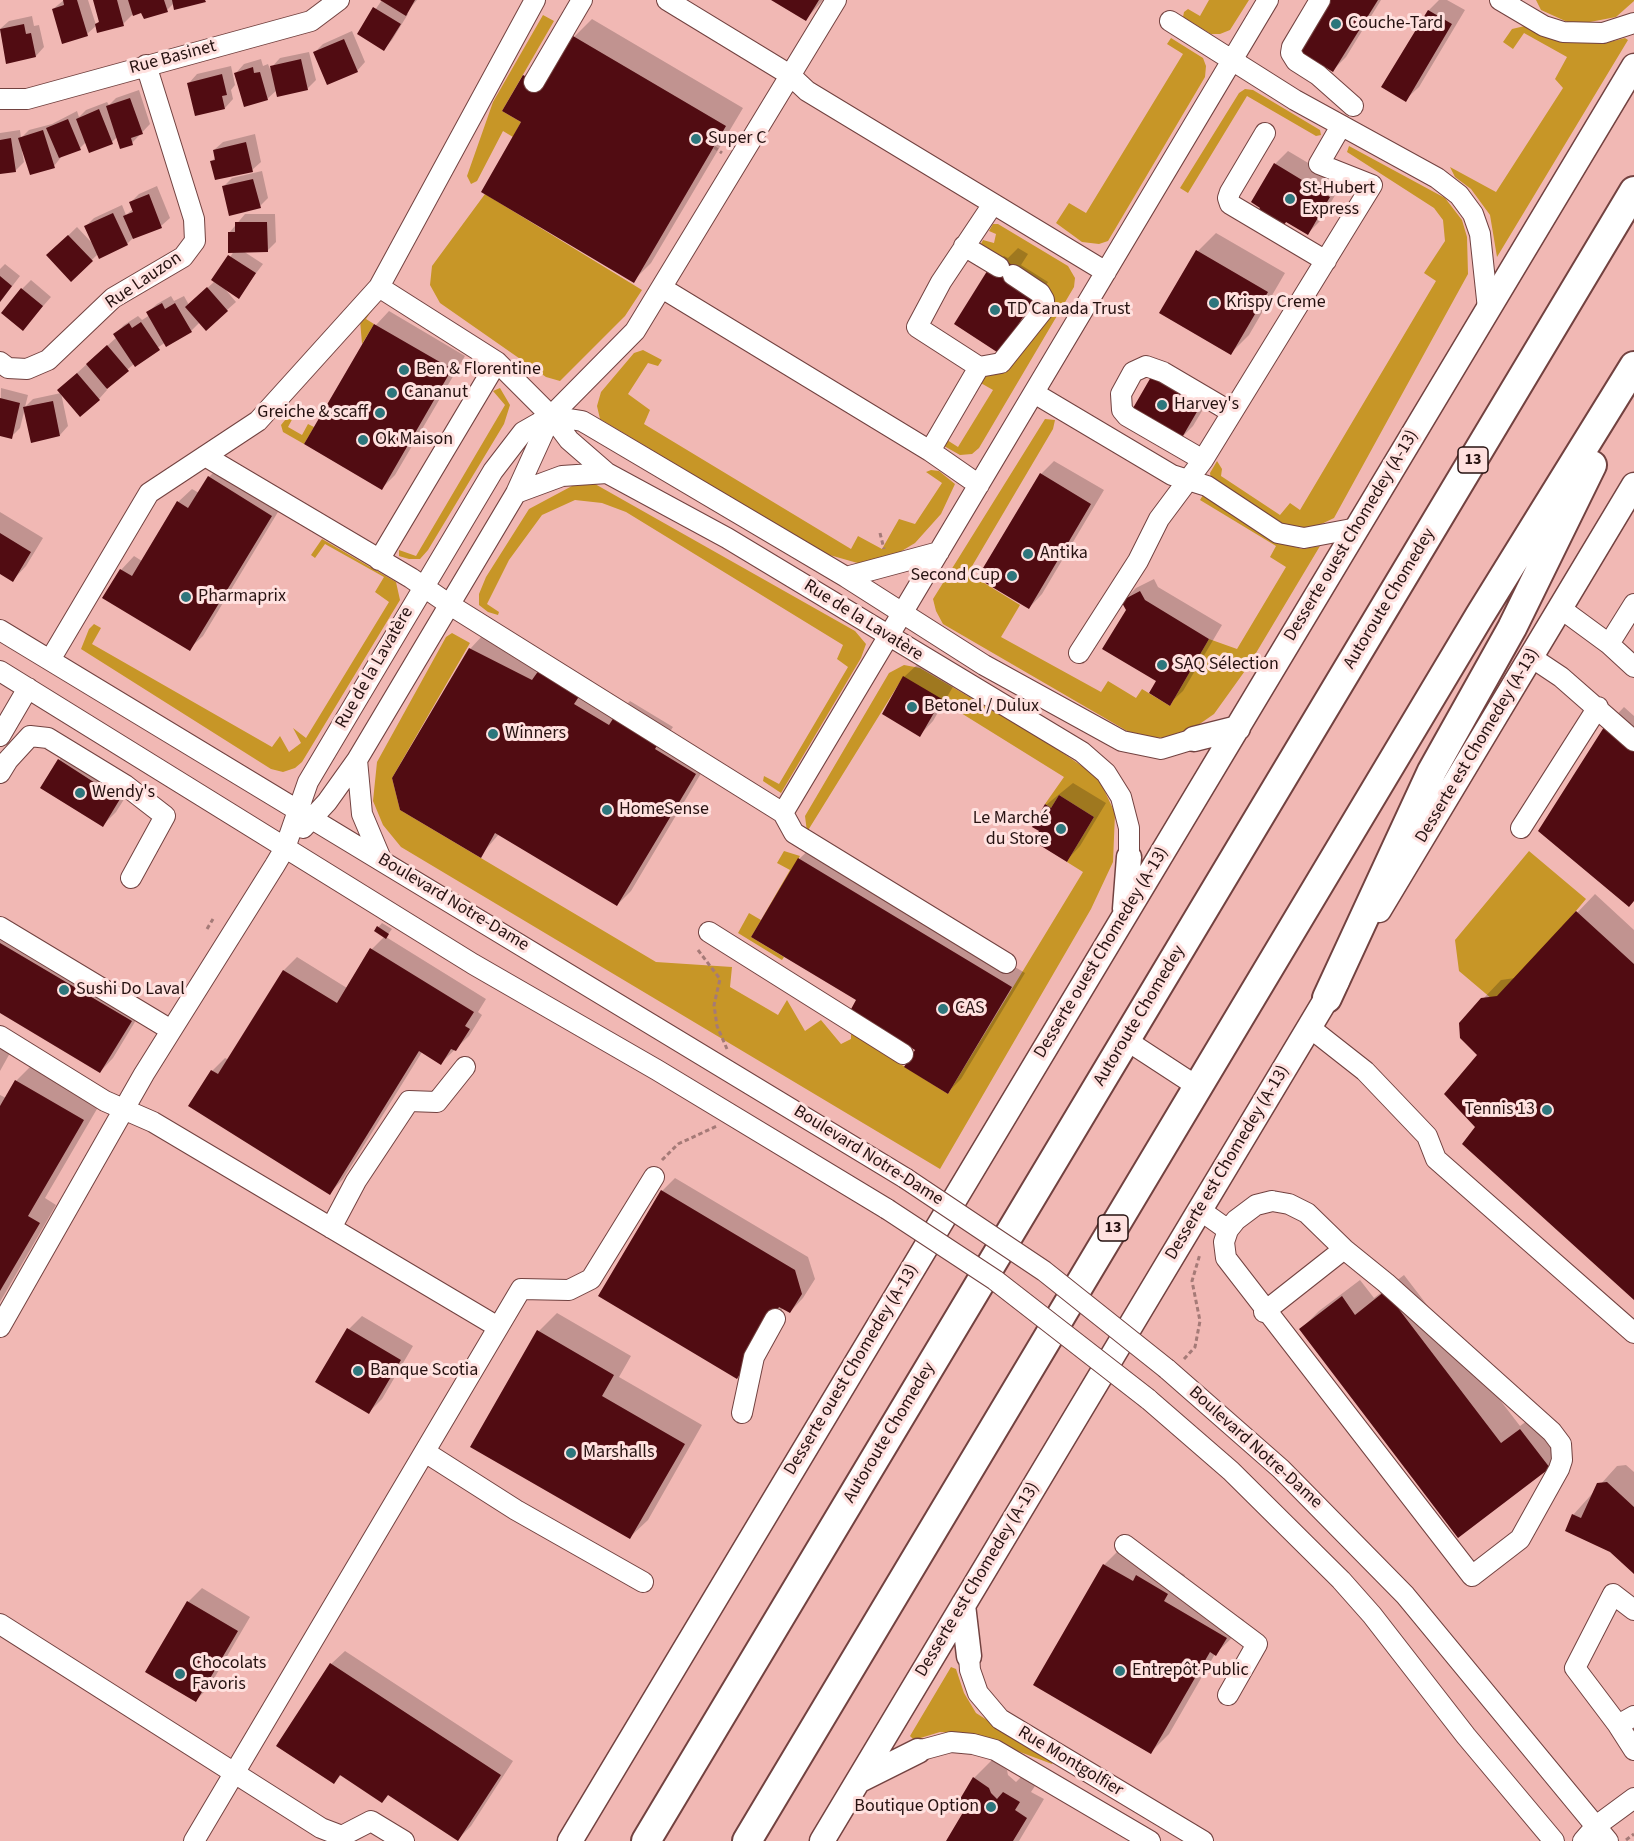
<!DOCTYPE html>
<html>
<head>
<meta charset="utf-8">
<style>
	body { margin:0 }
	canvas { display:block; background:#f1b8b4 }
</style>
</head>
<body>
<canvas width="1634" height="1841"></canvas>
<script>
const ctx = document.querySelector('canvas').getContext('2d');
ctx.lineJoin = 'round';
function fill(path, color) { ctx.fillStyle = color; ctx.fill(path, 'evenodd'); }
const shape = rows => new Path2D(rows.map(r => 'M' + r).join(''));
function trace(path, color, width, dash) { ctx.strokeStyle = color; ctx.lineWidth = width; ctx.lineCap = dash ? 'butt' : 'round'; ctx.setLineDash(dash || []); ctx.stroke(path); }
function drawText(font, color, halo, rows, align = 'center') {
  ctx.font = font + ' "Source Sans 3",sans-serif'; ctx.lineWidth = 6; ctx.setLineDash([]); ctx.textBaseline = 'middle'; ctx.strokeStyle = halo; ctx.fillStyle = color; for (const [text, x, y, turn = 0] of rows) {
    ctx.save(); ctx.translate(x, y); ctx.rotate((+turn || 0) * Math.PI / 180); ctx.textAlign = isNaN(turn) ? turn : align; if (halo) ctx.strokeText(text, 0, 0); ctx.fillText(text, 0, 0); ctx.restore();
  }
}
fill(shape([
	[1209,0,1249,0,1230,30,1220,34,1211,34,1183,17,1184,12,1188,9,1200,16],
	[1536,0,1634,0,1634,1,1616,17,1574,25,1541,10],
	[543,15,554,21,502,111,521,122,513,137,503,131,477,181,471,184,467,176,493,102],
	[1529,25,1553,38,1572,42,1606,43,1625,38,1628,40,1497,257,1490,215,1471,189,1455,177,1450,167,1496,192,1563,88,1555,79,1567,57,1524,33,1513,49,1503,42,1512,29],
	[1171,38,1203,58,1206,66,1205,77,1108,241,1099,244,1082,242,1056,223,1069,203,1086,213,1183,54,1167,44],
	[1245,89,1253,90,1320,130,1321,135,1316,136,1247,96,1188,193,1180,188,1239,93],
	[1349,146,1445,198,1462,220,1467,237,1468,274,1334,518,1309,530,1287,527,1211,479,1210,473,1217,461,1222,469,1221,476,1280,515,1290,503,1300,510,1436,281,1424,273,1445,241,1443,220,1434,208,1347,152],
	[485,194,642,290,625,316,560,381,546,377,440,303,430,285,432,266],
	[993,224,998,224,1068,266,1075,278,1074,287,979,448,972,454,960,455,944,446,947,440,958,447,993,390,979,382,1049,311,979,248,983,240,994,243,996,234,989,231],
	[374,307,366,319,374,324,362,344,360,320],
	[643,350,662,360,658,366,648,363,628,394,650,410,644,424,851,549,858,536,882,549,899,519,915,524,942,483,926,472,931,470,939,471,955,484,941,514,915,543,890,558,861,564,826,554,600,419,597,406,601,392,634,353],
	[500,388,510,405,504,424,428,550,420,559,409,559,399,556,399,550,416,556,505,405,493,391],
	[290,414,295,414,288,427,302,435,308,424,314,427,304,444,283,432,281,425],
	[1045,419,1055,420,1053,429,968,573,1020,605,1001,637,1101,692,1108,681,1136,698,1142,689,1170,706,1209,639,1237,649,1286,567,1270,557,1276,546,1200,500,1203,495,1282,543,1302,549,1320,546,1247,668,1214,714,1191,730,1163,738,1134,735,943,624,936,611,933,599],
	[595,484,855,631,866,644,861,658,781,793,763,781,764,776,779,784,848,667,837,659,843,645,626,512,602,503,575,500,542,515,509,560,487,604,499,612,498,615,488,612,479,605,479,594,486,577,529,509,572,486],
	[322,539,396,582,400,600,302,762,295,768,283,772,271,769,81,649,89,629,94,624,101,628,92,644,272,747,280,736,289,752,301,743,293,728,306,738,389,602,375,592,384,577,325,544,315,558,311,555],
	[452,633,470,643,392,778,400,810,656,962,732,967,730,987,778,1015,787,1000,805,1031,821,1020,841,1044,851,1039,851,1033,948,1094,1083,872,1067,862,1094,817,1059,795,1051,808,1045,804,1064,777,903,677,807,832,805,816,889,673,904,665,920,668,1051,745,1098,777,1115,813,1113,862,1091,909,940,1169,401,847,383,825,373,801,377,762,446,637],
	[784,851,800,856,751,937,784,957,782,960,738,933,749,913,761,920,790,870,777,863],
	[1529,851,1586,899,1498,1004,1459,971,1455,940],
	[951,1667,956,1669,964,1693,976,1713,1053,1762,1052,1764,972,1734,940,1732,914,1740,910,1736]
]), '#c79627');
fill(shape([
	[64,0,88,0,96,25,100,20,95,0,206,0,174,3,167,10,142,11,132,15,123,24,97,25,87,34,53,9],
	[382,0,417,0,406,13,408,14,392,40,384,49,359,33],
	[774,0,823,0,806,19],
	[1326,0,1381,0,1346,57,1333,70],
	[1439,0,1447,0,1465,10,1419,87,1405,100,1383,86,1429,10],
	[32,16,34,26,39,25,44,47,36,56,7,62,0,29,9,21],
	[592,19,743,108,651,263,633,281,523,122,524,76,542,58,557,67,574,37],
	[352,31,365,62,357,71,315,52,323,44],
	[309,52,316,80,307,89,277,90,267,99,236,73,244,64,261,59,263,66,268,64,270,69,280,58],
	[231,66,235,85,231,90,233,99,225,108,189,83,197,74],
	[139,90,150,124,132,143,118,136,112,142,86,142,80,148,62,156,54,166,22,151,24,162,15,171,0,173,0,133,20,130,21,138,29,130,52,124,77,111,79,117,86,110,107,102,109,105,116,98],
	[255,134,261,162,252,170,212,161,216,157,214,150,223,142],
	[1288,151,1342,183,1321,220,1308,233,1287,221,1282,226,1275,164],
	[262,171,268,198,260,206,223,187,232,178],
	[157,186,170,218,161,226,133,238,127,244,98,254,71,280,48,255,77,227,93,244,86,226,94,218,122,205,126,215,133,209,131,202,139,194],
	[245,214,275,214,276,242,267,251,243,251,263,264,238,297,225,289,236,302,227,310,207,329,200,322,191,331,166,342,135,363,106,388,107,390,99,399,67,382,117,337,115,334,124,325,138,316,142,320,150,315,148,312,157,304,171,296,174,301,184,296,189,305,215,281,234,251,229,233],
	[1216,233,1285,273,1249,335,1231,353,1162,313,1198,251],
	[1018,248,1028,254,1021,265,1048,282,1013,339,990,269,1004,256,1008,258],
	[5,264,20,276,0,302,0,269],
	[31,280,51,297,23,329,22,289],
	[389,311,465,356,395,475,382,488,306,444,376,325],
	[1152,378,1211,396,1193,426,1180,439],
	[1,388,28,395,25,407,33,399,61,393,68,426,60,435,25,408,20,428,11,437,0,434],
	[1054,461,1104,490,1042,594,1029,608,1041,474],
	[222,464,284,502,203,636,189,649,121,570,134,556,142,561,178,502,192,489,199,493,209,477],
	[0,512,43,538,26,566,13,580,0,572],
	[1154,579,1158,587,1222,625,1183,691,1169,704,1123,601,1136,588],
	[483,635,544,666,553,657,592,681,586,691,620,711,630,701,673,727,667,736,709,760,631,891,617,905,499,834,480,856,470,649],
	[918,664,954,685,933,721,920,735,904,677],
	[1624,707,1634,716,1634,900,1607,725],
	[72,747,133,785,116,812,103,825,59,760],
	[1073,783,1106,803,1080,846,1067,860,1041,831,1034,826,1046,805],
	[813,846,1025,973,961,1079,948,1092,917,1049,858,1000,799,859],
	[1595,894,1634,930,1634,1298,1477,1127,1483,999,1501,980,1515,978],
	[0,921,144,1007,113,1058,100,1072,0,1012],
	[382,923,392,929,386,937,486,999,478,1012,482,1015,469,1036,441,1063,422,1052,343,1179,330,1193,212,1071,225,1058,229,1060,284,970,297,957,347,988,372,949,385,936,376,930],
	[0,1047,10,1053,0,1071],
	[34,1063,101,1102,45,1198,56,1205,0,1302,0,1095,6,1098,16,1081],
	[675,1178,808,1257,815,1279,803,1298,790,1312,783,1308,750,1363,737,1377,662,1191],
	[1404,1275,1520,1426,1539,1412,1567,1449,1549,1467,1458,1535,1301,1329,1319,1311,1360,1280,1374,1298],
	[557,1313,631,1356,619,1377,702,1425,648,1520,630,1537,539,1331],
	[362,1316,413,1346,382,1399,369,1412,317,1381,349,1329],
	[1626,1465,1634,1472,1634,1572,1573,1515,1617,1466],
	[1122,1547,1156,1558,1185,1575,1180,1583,1244,1620,1234,1636,1215,1654,1169,1734,1151,1752,1104,1565],
	[202,1588,250,1617,209,1687,196,1700,147,1671,188,1602],
	[345,1651,513,1761,471,1826,458,1839,389,1794,342,1774,334,1782,331,1664],
	[992,1760,1007,1770,1008,1775,1016,1782,1023,1775,1037,1783,1031,1792,1044,1799,1019,1841,947,1841,970,1803,974,1778]
]), '#0003');
fill(shape([
	[63,0,77,0,88,36,62,44,52,9,64,5],
	[93,0,117,0,124,26,97,33,95,24,99,22],
	[128,0,164,0,168,12,144,19,141,13,133,16],
	[172,0,205,0,206,2,174,10],
	[380,0,415,0,406,16],
	[771,0,819,0,806,21],
	[1324,0,1378,0,1333,72,1294,48],
	[373,7,401,24,384,51,357,34],
	[1428,10,1452,24,1406,102,1381,87],
	[24,24,26,34,31,33,36,57,6,64,0,29],
	[573,36,726,126,634,283,481,192,521,122,502,111,523,75,543,87],
	[344,39,358,72,327,85,313,52],
	[301,59,308,90,277,97,270,66],
	[253,67,254,73,260,72,268,100,244,107,234,73],
	[222,74,227,95,222,96,225,109,195,116,187,83],
	[130,98,143,134,131,138,133,145,120,149,106,106],
	[99,109,113,144,89,153,76,119],
	[68,119,81,150,59,158,46,128],
	[43,130,55,168,30,175,18,138],
	[11,138,16,172,0,174,0,140],
	[246,142,253,172,215,180,210,161,215,160,213,150],
	[1274,163,1330,197,1308,235,1286,222,1282,228,1257,213,1260,208,1251,202],
	[253,179,261,208,229,216,222,186],
	[149,194,162,228,133,239,123,216,133,212,129,202],
	[113,213,128,245,99,259,84,226],
	[235,222,267,222,268,252,228,253,228,232,235,232],
	[68,235,93,261,71,282,46,255],
	[1196,250,1268,292,1231,355,1159,313],
	[228,255,256,273,239,299,211,280],
	[1003,260,1016,267,1036,296,1000,354,954,324,989,268],
	[0,276,12,286,0,302],
	[207,287,228,311,206,331,185,307],
	[21,288,43,306,23,331,1,313],
	[162,303,165,309,175,303,192,332,166,347,146,312],
	[141,322,160,350,135,367,113,334,129,323,132,328],
	[374,324,452,369,382,490,304,444],
	[107,345,129,371,107,389,86,364],
	[77,373,100,400,80,417,57,390],
	[1151,377,1181,394,1178,399,1198,410,1180,441,1129,415],
	[0,398,20,403,12,439,0,436],
	[53,401,60,436,31,443,23,407],
	[1040,473,1091,504,1029,609,977,578],
	[208,476,272,516,190,651,102,598,120,569,132,576,177,501,188,508],
	[0,533,31,552,13,582,0,574],
	[1140,591,1145,600,1209,639,1170,706,1149,693,1156,681,1102,649,1126,610,1121,601],
	[469,648,532,680,539,670,580,695,574,704,609,725,616,714,660,740,655,749,696,774,617,906,495,833,481,858,400,810,392,778],
	[903,676,942,699,920,737,882,714],
	[1606,724,1634,750,1634,901,1629,907,1538,831],
	[58,759,120,799,103,827,40,788],
	[1059,795,1094,817,1067,862,1033,841,1039,831,1032,827,1045,804,1051,808],
	[798,858,1012,987,948,1094,904,1067,915,1050,850,1011,856,1000,751,937],
	[1576,911,1634,964,1634,1300,1462,1144,1475,1127,1444,1094,1477,1055,1460,1038,1459,1023,1481,998,1497,996],
	[377,926,389,934,386,939,374,931],
	[0,943,132,1021,100,1073,0,1013],
	[370,948,474,1012,465,1026,470,1029,456,1051,451,1049,441,1065,419,1051,330,1195,188,1106,211,1070,218,1074,283,970,337,1003],
	[15,1080,84,1120,28,1216,40,1223,0,1291,0,1106],
	[661,1190,795,1270,802,1294,790,1313,779,1307,737,1379,598,1296],
	[1385,1291,1501,1443,1520,1429,1550,1468,1458,1538,1299,1329,1342,1296,1355,1315],
	[347,1328,401,1360,369,1414,315,1382],
	[537,1330,614,1375,602,1396,685,1444,630,1539,470,1447],
	[1607,1482,1634,1507,1634,1574,1610,1552,1565,1531,1572,1514,1581,1518,1597,1483],
	[1103,1564,1133,1581,1136,1575,1168,1594,1164,1601,1227,1638,1216,1656,1210,1652,1151,1754,1033,1685],
	[187,1601,238,1631,196,1702,145,1672],
	[330,1663,501,1775,458,1841,388,1795,382,1803,340,1775,334,1784,276,1746],
	[973,1777,989,1788,991,1793,997,1799,1003,1792,1020,1802,1015,1810,1027,1818,1013,1841,946,1841,968,1804,960,1799]
]), '#510c12');
const minor = shape([
	[667,0,790,75,807,91,1106,272],
	[1320,0,1292,47,1291,53,1296,61,1318,75,1353,106],
	[1500,0,1544,26,1563,32,1603,33,1634,23],
	[1170,21,1295,100,1437,178,1459,195,1473,214,1480,234,1488,309],
	[534,82,582,0],
	[0,99,27,99,311,21,339,0],
	[1265,133,1230,192,1228,198,1230,204,1326,261],
	[964,246,999,267],
	[379,287,535,0],
	[662,288,930,451,979,485],
	[0,362,8,368,27,369,48,360,113,298,183,257,195,241,194,219,146,65],
	[979,367,1001,363,1044,309,1044,300,1040,293,1013,275],
	[1034,393,1172,475,1207,486,1278,533,1304,538,1357,528],
	[551,416,582,421,589,425,846,577,984,665,1122,741,1161,749,1194,739],
	[930,451,979,367,917,327,941,282,993,204],
	[205,456,411,578,450,605,783,813,794,833,1006,963],
	[1203,460,1127,416,1122,410,1121,394,1133,372,1146,366,1163,372,1231,412],
	[516,493,562,476,607,473],
	[379,560,497,362],
	[846,577,939,552],
	[1560,608,1609,644,1634,667],
	[0,630,905,1178],
	[1609,644,1634,604],
	[1079,653,1138,561,1159,519,1203,460,1372,185,1319,164,1341,126],
	[1531,657,1561,677,1634,741],
	[50,660,149,493,258,421,379,287,497,362,551,416,569,440,607,473,727,538,1082,752,1106,773,1121,797,1129,828,1129,857],
	[0,671,473,964,657,1070,887,1209],
	[0,736,28,688],
	[357,760,362,814,381,859],
	[0,773,8,760,30,736,48,738,125,785,165,816,131,878],
	[783,813,1268,0],
	[303,828,327,802,357,760,516,493,551,416],
	[1521,828,1598,707],
	[0,927,171,1030],
	[709,932,903,1054],
	[1309,1027,1365,1071,1427,1136,1436,1159,1634,1333],
	[0,1036,105,1101,153,1122,498,1327],
	[1126,1040,1198,1087],
	[1272,1201,1289,1204,1307,1213,1344,1249,1386,1283,1552,1432,1561,1444,1562,1460,1559,1469,1520,1539,1472,1576,1226,1258,1224,1242,1228,1230,1236,1220,1256,1205,1272,1201],
	[1200,1210,1228,1230],
	[331,1228,356,1181,409,1101,437,1102,465,1067],
	[1264,1312,1344,1249],
	[0,1327,144,1074,275,865,285,848,308,782,493,471,523,432,551,416,635,331,836,0],
	[1167,1369,1281,1469,1405,1595,1608,1841],
	[1148,1399,1231,1471,1341,1580,1372,1615,1466,1736,1554,1841],
	[742,1413,754,1357,775,1319],
	[425,1452,516,1510,643,1582],
	[1125,1545,1257,1644,1228,1695],
	[0,1624,321,1828,342,1836,371,1821,404,1841],
	[969,1656,970,1670,978,1693,1000,1719,1203,1841],
	[1634,1716,1618,1725,1634,1750],
	[1618,1725,1575,1668,1613,1594,1634,1610],
	[918,1751,951,1742,973,1744,995,1750,1150,1841],
	[194,1841,521,1289,569,1290,591,1279,654,1177],
	[1583,1841,1596,1826,1634,1798]
]);
const major = shape([
	[1194,739,1238,728],
	[1125,909,1129,857],
	[1379,910,1634,485],
	[963,1605,969,1656],
	[858,1781,918,1751],
	[570,1841,1634,66],
	[822,1841,1337,981]
]);
const highway = shape([
	[1327,998,1432,771,1512,628,1592,465],
	[646,1841,1634,191],
	[747,1841,1480,615,1634,366]
]);
trace(minor, '#724240', 22);
trace(major, '#724240', 27);
trace(highway, '#724240', 32);
trace(shape([
	[714,147,722,153],
	[880,533,884,549],
	[207,929,213,919],
	[698,950,720,979,714,1005,717,1026,727,1049],
	[662,1160,678,1144,717,1126],
	[1184,1359,1195,1347,1200,1321,1192,1281,1200,1254],
	[1626,1840,1634,1834]
]), '#a57a77', 3, [4.5, 3]);
trace(minor, '#fff', 20);
trace(major, '#fff', 24);
trace(highway, '#fff', 28);
const minorBridge = shape([
	[905,1178,1044,1271,1167,1369],
	[887,1209,995,1280,1148,1399]
]);
trace(minorBridge, '#724240', 22, []);
trace(minorBridge, '#fff', 20);
for (const [x, y, r, color] of [
	[1336,24,6,"#2d767c"],
	[696,139,6,"#2d767c"],
	[1290,199,6,"#2d767c"],
	[1214,303,6,"#2d767c"],
	[995,310,6,"#2d767c"],
	[404,370,6,"#2d767c"],
	[392,393,6,"#2d767c"],
	[1162,405,6,"#2d767c"],
	[380,413,6,"#2d767c"],
	[363,440,6,"#2d767c"],
	[1028,554,6,"#2d767c"],
	[1012,576,6,"#2d767c"],
	[186,597,6,"#2d767c"],
	[1162,665,6,"#2d767c"],
	[912,707,6,"#2d767c"],
	[493,734,6,"#2d767c"],
	[80,793,6,"#2d767c"],
	[607,810,6,"#2d767c"],
	[1061,829,6,"#2d767c"],
	[64,990,6,"#2d767c"],
	[943,1009,6,"#2d767c"],
	[1547,1110,6,"#2d767c"],
	[358,1371,6,"#2d767c"],
	[571,1453,6,"#2d767c"],
	[1120,1671,6,"#2d767c"],
	[180,1674,6,"#2d767c"],
	[991,1807,6,"#2d767c"]
]) { const dot = new Path2D(); dot.arc(x, y, r, 0, 2 * Math.PI); ctx.fillStyle = color; ctx.fill(dot); trace(dot, '#ffe1df', 2); }
for (const [x, y, w] of [
	[1473,460,30],
	[1113,1228,30]
]) { const box = new Path2D(); box.roundRect(x - w / 2, y - 13, w, 26, 4.5); ctx.fillStyle = '#ffe1df'; ctx.fill(box); trace(box, '#261211', 1.5); }
drawText('bold 16px', '#261211', null, [
	["13",1473,460],
	["13",1113,1228]
]);
drawText('18px', '#261211', '#ffe1df', [
	["Couche-Tard",1348,24],
	["Super C",708,139],
	["St-Hubert",1302,189],
	["Express",1302,210],
	["Krispy Creme",1226,303],
	["TD Canada Trust",1007,310],
	["Ben & Florentine",416,370],
	["Cananut",404,393],
	["Harvey's",1174,405],
	["Greiche & scaff",368,413,"right"],
	["Ok Maison",375,440],
	["Antika",1040,554],
	["Second Cup",1000,576,"right"],
	["Pharmaprix",198,597],
	["SAQ Sélection",1174,665],
	["Betonel / Dulux",924,707],
	["Winners",505,734],
	["Wendy's",92,793],
	["HomeSense",619,810],
	["Le Marché",1049,819,"right"],
	["du Store",1049,840,"right"],
	["Sushi Do Laval",76,990],
	["CAS",955,1009],
	["Tennis 13",1535,1110,"right"],
	["Banque Scotia",370,1371],
	["Marshalls",583,1453],
	["Chocolats",192,1664],
	["Favoris",192,1685],
	["Entrepôt Public",1132,1671],
	["Boutique Option",979,1807,"right"]
], 'left');
drawText('18px', '#261211', '#ffe1df', [
	["Rue Basinet",173,58,-15],
	["Rue Lauzon",144,281,-34],
	["Desserte ouest Chomedey (A-13)",1352,536,-59],
	["Autoroute Chomedey",1390,599,-59],
	["Rue de la Lavatère",863,621,32],
	["Rue de la Lavatère",375,668,-60],
	["Desserte est Chomedey (A-13)",1478,746,-59],
	["Boulevard Notre-Dame",453,903,31],
	["Desserte ouest Chomedey (A-13)",1102,953,-59],
	["Autoroute Chomedey",1140,1016,-59],
	["Boulevard Notre-Dame",868,1156,32],
	["Desserte est Chomedey (A-13)",1228,1163,-59],
	["Desserte ouest Chomedey (A-13)",852,1370,-59],
	["Autoroute Chomedey",890,1433,-59],
	["Boulevard Notre-Dame",1255,1448,42],
	["Desserte est Chomedey (A-13)",978,1580,-59],
	["Rue Montgolfier",1070,1762,31]
]);
</script>
</body>
</html>
